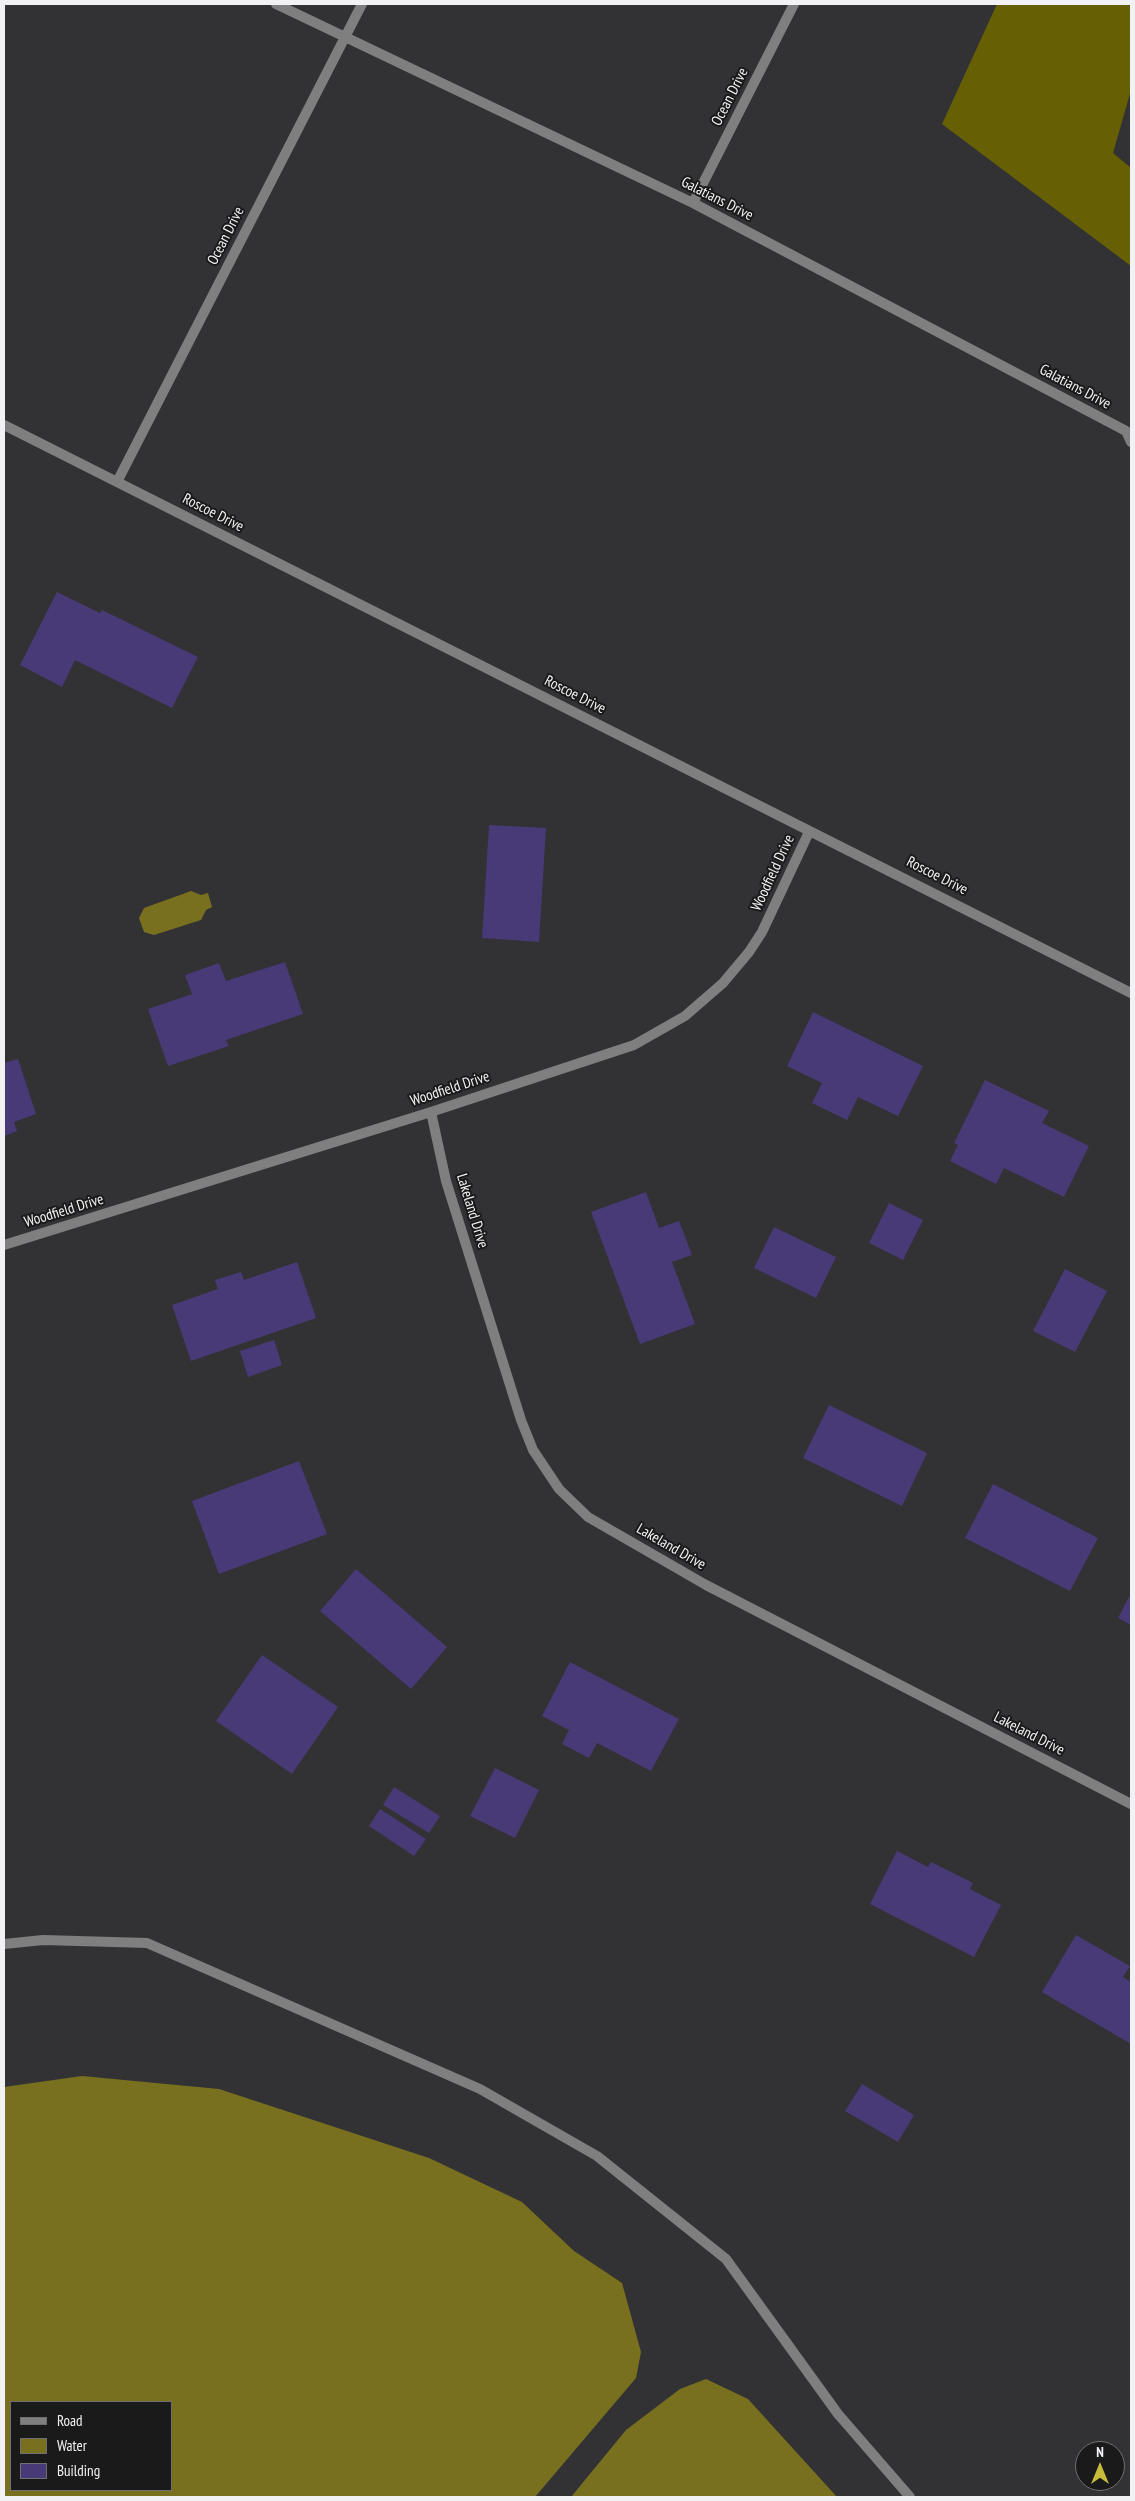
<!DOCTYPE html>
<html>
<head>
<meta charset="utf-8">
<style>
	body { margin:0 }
	#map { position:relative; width:1135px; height:2501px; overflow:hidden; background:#323235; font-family:"PT Sans Narrow",sans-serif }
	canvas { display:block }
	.frame { position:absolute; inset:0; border:5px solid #f2f2f4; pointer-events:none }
	.legend { position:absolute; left:10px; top:2401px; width:162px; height:90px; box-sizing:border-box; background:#1a1a1b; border:1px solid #707072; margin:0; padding:6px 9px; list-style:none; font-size:15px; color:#f2f2f4 }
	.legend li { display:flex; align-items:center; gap:10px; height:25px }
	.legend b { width:25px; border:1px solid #707072 }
	.north { position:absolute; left:1075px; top:2441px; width:50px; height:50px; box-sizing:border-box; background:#1a1a1b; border:1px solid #707072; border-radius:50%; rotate:0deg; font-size:14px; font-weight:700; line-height:20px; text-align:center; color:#f2f2f4 }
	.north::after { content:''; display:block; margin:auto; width:18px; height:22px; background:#c7bb3b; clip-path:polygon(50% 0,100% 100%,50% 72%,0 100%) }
</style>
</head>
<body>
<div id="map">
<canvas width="1135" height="2501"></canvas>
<div class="frame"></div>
<ul class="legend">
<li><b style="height:6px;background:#7f7f80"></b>Road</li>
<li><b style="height:14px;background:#78701f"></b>Water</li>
<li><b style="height:14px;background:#483a76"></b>Building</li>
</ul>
<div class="north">N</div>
</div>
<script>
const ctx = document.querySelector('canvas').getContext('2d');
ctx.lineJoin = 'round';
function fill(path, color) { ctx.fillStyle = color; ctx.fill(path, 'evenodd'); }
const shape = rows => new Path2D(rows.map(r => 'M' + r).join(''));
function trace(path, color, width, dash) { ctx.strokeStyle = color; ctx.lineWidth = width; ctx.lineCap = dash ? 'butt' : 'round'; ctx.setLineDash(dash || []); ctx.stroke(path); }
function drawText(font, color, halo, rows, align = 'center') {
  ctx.font = font + ' "PT Sans Narrow",sans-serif'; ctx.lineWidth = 4; ctx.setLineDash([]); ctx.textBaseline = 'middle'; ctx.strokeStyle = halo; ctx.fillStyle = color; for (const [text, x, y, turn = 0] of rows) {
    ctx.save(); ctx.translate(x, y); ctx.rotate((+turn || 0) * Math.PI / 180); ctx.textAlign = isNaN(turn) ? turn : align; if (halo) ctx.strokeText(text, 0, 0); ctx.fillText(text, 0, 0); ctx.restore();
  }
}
fill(shape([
	[997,4,1131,4,1131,90,1113,153,1131,168,1131,266,942,124]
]), '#675f03');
fill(shape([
	[191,891,201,895,208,893,212,907,206,910,201,920,154,935,144,932,139,918,144,908],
	[82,2076,219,2089,429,2158,522,2202,574,2251,622,2283,641,2352,636,2378,535,2497,4,2497,4,2087],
	[11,2402,171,2402,171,2490,11,2490],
	[706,2379,748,2399,837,2497,571,2497,626,2430,680,2389]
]), '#78701f');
fill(shape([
	[57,592,100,613,102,610,198,657,172,708,75,660,62,687,20,665],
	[489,825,546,828,539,942,482,938],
	[285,962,303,1014,226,1040,229,1046,168,1066,148,1009,192,994,185,975,219,963,226,981],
	[813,1012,923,1066,898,1116,858,1097,847,1120,812,1103,822,1083,787,1066],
	[18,1059,36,1114,14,1122,17,1131,4,1136,4,1063],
	[985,1080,1049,1111,1042,1123,1089,1146,1064,1197,1004,1168,996,1184,950,1161,958,1145,954,1143],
	[646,1192,659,1228,679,1221,692,1255,672,1262,695,1324,640,1344,591,1212],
	[889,1203,923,1220,903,1260,869,1243],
	[774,1227,836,1257,816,1298,754,1268],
	[297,1262,316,1318,191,1361,172,1305,218,1289,215,1280,241,1272,244,1280],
	[1065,1269,1107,1291,1075,1352,1033,1331],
	[274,1340,282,1365,248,1377,240,1351],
	[829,1405,927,1453,902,1506,803,1458],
	[299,1461,327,1534,219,1574,192,1501],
	[993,1484,1098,1538,1070,1591,965,1538],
	[356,1569,447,1647,411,1689,320,1611],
	[1131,1593,1131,1625,1118,1618],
	[262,1655,338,1707,292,1774,216,1721],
	[570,1662,679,1719,651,1771,597,1743,589,1758,562,1744,569,1730,542,1716],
	[495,1768,539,1790,515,1838,470,1816],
	[394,1787,440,1816,429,1833,383,1805],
	[380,1809,426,1839,414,1856,369,1826],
	[897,1851,928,1867,931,1862,973,1883,970,1889,1001,1905,974,1957,870,1904],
	[1076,1935,1130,1966,1123,1977,1131,1982,1131,2044,1042,1992],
	[862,2084,914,2115,898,2142,845,2111]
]), '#483a76');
trace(shape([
	[4,1944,43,1940,147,1943,480,2089,597,2156,726,2259,838,2414,910,2497]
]), '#7f7f80', 10);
trace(shape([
	[276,4,693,203,1126,431,1131,442],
	[693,203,794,4],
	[4,425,1131,993],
	[117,482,362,4],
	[431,1112,446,1181,521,1420,533,1450,559,1489,588,1517,706,1585,1131,1804],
	[4,1245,431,1112,634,1045,685,1016,723,983,749,952,762,932,809,832]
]), '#7f7f80', 10);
drawText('15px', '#f2f2f4', '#1a1a1b', [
	["Ocean Drive",730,97,-63],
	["Galatians Drive",717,199,27],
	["Ocean Drive",226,236,-63],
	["Galatians Drive",1075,387,28],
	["Roscoe Drive",213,513,27],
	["Roscoe Drive",575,695,27],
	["Woodfield Drive",773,873,-65],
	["Roscoe Drive",937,876,27],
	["Woodfield Drive",450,1089,-18],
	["Woodfield Drive",64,1211,-17],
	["Lakeland Drive",472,1211,73],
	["Lakeland Drive",671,1547,30],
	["Lakeland Drive",1029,1734,27]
]);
</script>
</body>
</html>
